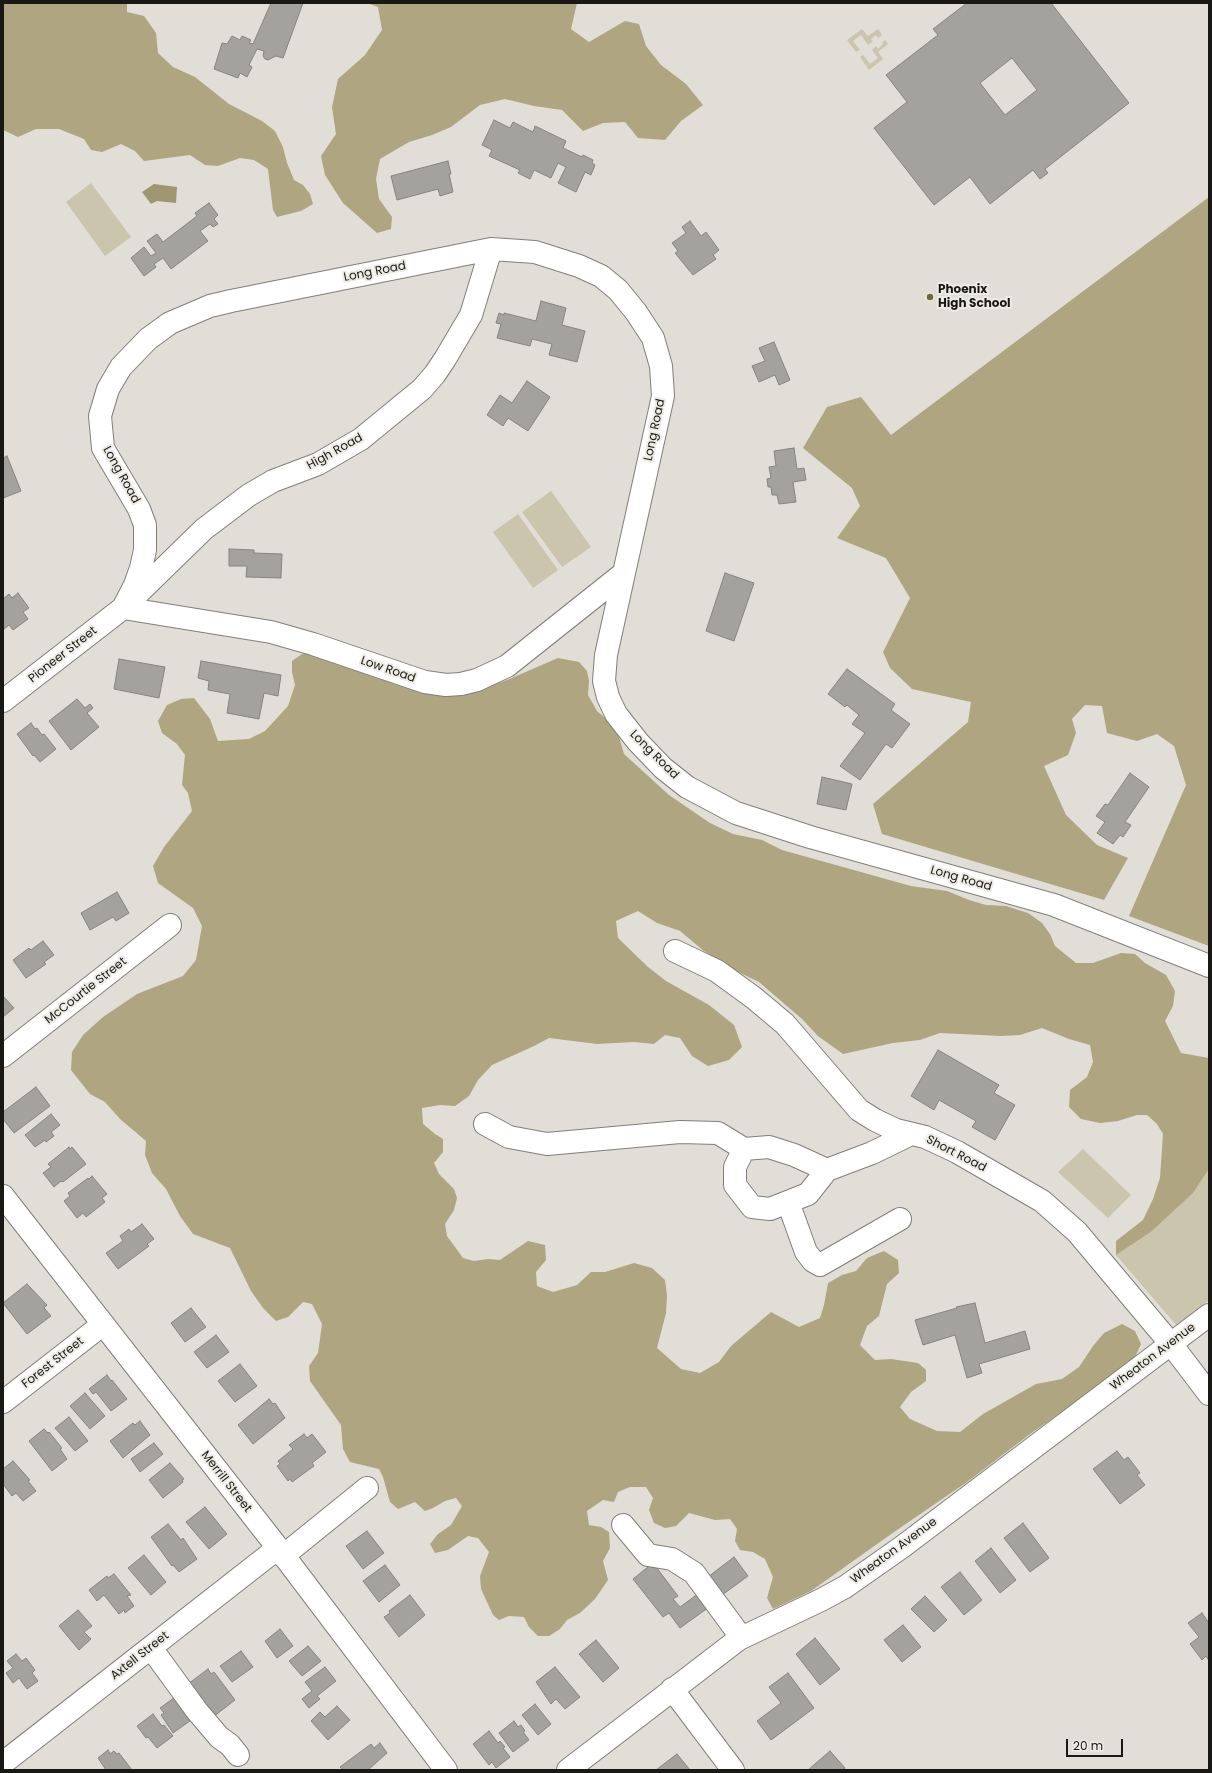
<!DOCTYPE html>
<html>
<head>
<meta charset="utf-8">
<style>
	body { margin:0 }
	#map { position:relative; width:1212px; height:1773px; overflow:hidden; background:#e0ded7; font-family:Poppins,sans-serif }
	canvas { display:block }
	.frame { position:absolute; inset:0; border:4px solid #181815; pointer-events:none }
	.scale { position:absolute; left:1066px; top:1739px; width:57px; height:18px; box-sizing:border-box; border:2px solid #181815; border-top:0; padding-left:5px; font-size:12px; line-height:14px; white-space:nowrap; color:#181815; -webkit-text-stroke:3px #edebe4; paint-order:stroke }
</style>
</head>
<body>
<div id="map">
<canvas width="1212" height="1773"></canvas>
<div class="frame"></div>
<div class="scale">20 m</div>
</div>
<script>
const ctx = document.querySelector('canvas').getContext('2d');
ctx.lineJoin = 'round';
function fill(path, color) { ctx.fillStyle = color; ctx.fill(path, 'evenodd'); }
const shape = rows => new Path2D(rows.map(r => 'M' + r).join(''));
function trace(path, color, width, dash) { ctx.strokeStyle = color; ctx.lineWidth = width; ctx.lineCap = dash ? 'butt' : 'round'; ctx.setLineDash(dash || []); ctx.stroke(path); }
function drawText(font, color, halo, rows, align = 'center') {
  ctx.font = font + ' Poppins,sans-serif'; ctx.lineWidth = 4; ctx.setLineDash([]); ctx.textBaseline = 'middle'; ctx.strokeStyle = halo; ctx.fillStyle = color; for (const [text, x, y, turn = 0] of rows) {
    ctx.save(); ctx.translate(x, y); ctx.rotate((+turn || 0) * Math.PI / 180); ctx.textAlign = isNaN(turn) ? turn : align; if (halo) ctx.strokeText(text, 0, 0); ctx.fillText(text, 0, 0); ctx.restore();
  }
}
fill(shape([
	[862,29,868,36,878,29,882,35,878,38,876,35,871,39,873,41,868,45,861,35,853,41,860,50,856,52,847,40],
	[885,40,888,44,878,52,883,59,869,70,860,57,863,55,870,64,878,58,872,50,876,46,878,49,883,44,882,43],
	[91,183,131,237,105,256,66,202],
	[551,491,591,547,562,567,522,512],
	[518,514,558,570,533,588,493,532],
	[1083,1149,1131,1195,1108,1218,1058,1172],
	[1209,1169,1209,1300,1177,1326,1116,1255,1151,1232,1193,1193]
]), '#ccc5ad');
fill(shape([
	[3,3,127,3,127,12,144,16,156,33,158,53,173,67,195,77,229,104,262,121,275,131,283,147,287,163,294,180,303,185,310,194,313,204,301,211,277,217,273,210,268,169,254,160,240,158,218,166,205,165,190,155,144,161,135,151,121,144,102,152,91,150,84,139,59,129,36,129,18,137,3,130],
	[367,3,577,3,571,29,589,42,625,21,639,24,646,46,661,65,686,84,703,105,681,121,665,140,638,138,625,122,603,123,583,131,562,110,534,106,505,99,480,105,451,127,432,135,409,142,380,159,376,179,379,199,392,217,391,229,377,233,343,203,325,175,321,156,336,134,332,107,338,79,365,55,382,30,378,7],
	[1209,197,1209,946,1129,916,1186,785,1174,746,1157,734,1137,741,1107,733,1102,706,1085,705,1072,719,1076,733,1068,755,1044,766,1066,815,1097,845,1128,858,1104,900,882,834,873,804,968,722,971,702,912,689,890,668,883,652,910,598,886,558,837,538,860,506,852,488,803,448,827,407,861,397,891,435],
	[302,654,317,654,354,670,384,678,455,693,467,694,507,680,558,658,579,662,587,671,589,681,588,695,597,711,611,723,619,737,624,754,669,795,710,823,733,834,762,840,782,850,911,886,947,891,969,900,986,905,1006,906,1028,913,1042,923,1050,934,1055,946,1076,963,1093,963,1121,953,1135,954,1145,963,1166,975,1175,991,1173,1006,1165,1021,1181,1053,1209,1058,1209,1169,1193,1193,1151,1232,1116,1255,1116,1241,1143,1220,1153,1199,1160,1178,1163,1134,1157,1124,1147,1115,1137,1115,1118,1121,1100,1123,1081,1119,1069,1107,1070,1090,1087,1077,1093,1062,1090,1045,1069,1039,1042,1028,1020,1035,1001,1036,940,1033,920,1040,893,1043,843,1054,818,1036,802,1019,759,982,732,969,704,951,680,931,657,923,638,911,616,921,618,938,648,967,666,981,709,1005,734,1025,742,1047,729,1060,708,1066,692,1056,680,1038,665,1035,654,1044,634,1042,597,1044,549,1038,534,1046,492,1065,478,1080,469,1096,455,1106,440,1105,422,1108,423,1124,435,1134,443,1139,443,1152,434,1163,439,1174,454,1189,457,1198,454,1210,445,1224,447,1236,463,1258,474,1261,488,1259,500,1260,528,1241,545,1245,546,1260,536,1272,537,1286,553,1292,577,1285,591,1272,605,1272,634,1263,652,1268,665,1280,667,1295,666,1313,657,1348,681,1369,700,1373,719,1362,731,1346,771,1312,799,1327,820,1318,824,1305,828,1283,842,1275,856,1271,867,1258,884,1251,898,1260,899,1273,887,1284,879,1316,867,1326,860,1345,875,1360,891,1359,918,1363,926,1370,926,1381,911,1392,900,1407,910,1419,937,1431,960,1432,983,1414,1036,1384,1062,1379,1079,1367,1093,1346,1104,1333,1122,1324,1135,1331,1141,1344,1136,1355,1124,1368,1030,1434,967,1482,894,1532,811,1591,773,1609,767,1598,773,1577,765,1559,753,1552,740,1550,735,1541,737,1529,730,1519,715,1520,689,1513,676,1526,665,1528,654,1523,649,1510,653,1498,646,1487,630,1487,618,1492,614,1502,603,1500,587,1511,589,1525,601,1527,609,1532,610,1548,603,1561,608,1580,595,1599,580,1613,567,1620,560,1629,549,1636,538,1636,529,1627,524,1617,509,1616,499,1620,493,1615,481,1589,480,1576,489,1552,478,1538,468,1536,448,1550,435,1553,430,1544,438,1534,451,1525,462,1506,456,1498,445,1501,433,1508,425,1511,415,1502,398,1509,390,1502,383,1477,379,1469,350,1462,343,1449,341,1425,310,1381,309,1366,318,1353,322,1324,312,1304,303,1302,288,1317,276,1321,263,1308,251,1291,230,1248,193,1234,180,1216,166,1189,152,1173,145,1155,146,1141,120,1119,105,1102,90,1094,71,1070,72,1052,83,1035,103,1017,137,994,183,976,196,960,202,926,193,908,158,883,153,866,164,847,192,811,188,793,182,785,185,755,177,744,162,733,158,721,167,705,181,699,194,698,210,719,218,741,249,739,265,731,288,706,295,685,292,672,292,661]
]), '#afa580');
fill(shape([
	[154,184,177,187,176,203,157,201,151,204,142,192]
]), '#a09672');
const building = shape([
	[271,3,303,3,283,58,276,56,268,60,265,59,263,56,264,51,257,49,249,65,252,67,247,77,240,73,238,78,214,69,222,43,227,44,232,36,240,40,242,36,251,40,249,43,253,44,271,3],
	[967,3,1051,3,1129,103,1045,169,1048,173,1040,179,1033,170,990,204,970,177,934,205,874,128,907,102,886,75,938,35,933,29,967,3],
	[1012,58,1037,90,1005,115,980,83,1012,58],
	[494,120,510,128,513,122,533,132,535,126,566,141,563,148,582,157,583,155,593,160,592,163,595,165,591,175,585,172,576,192,558,183,566,167,558,163,551,178,534,170,530,179,518,173,520,170,489,156,492,150,482,145,494,120],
	[448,161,451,174,449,174,453,192,440,196,438,189,397,200,391,176,448,161],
	[209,203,218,215,214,219,218,224,213,227,210,224,200,231,208,241,171,269,163,258,154,264,156,267,144,276,131,258,144,247,151,256,156,253,147,241,157,234,163,242,197,216,195,213,209,203],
	[690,221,701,236,706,232,719,250,713,255,716,259,693,275,675,253,678,251,672,243,686,233,682,227,690,221],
	[541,301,566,308,562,325,585,331,577,362,549,355,552,344,532,339,530,346,497,338,501,324,496,323,499,313,504,315,504,313,536,321,541,301],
	[774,342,790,380,779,385,775,375,759,382,752,366,765,361,759,348,774,342],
	[527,381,550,397,528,431,508,418,503,426,487,415,500,395,512,403,527,381],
	[794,448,797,469,804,468,806,480,793,482,796,502,779,504,777,495,772,495,771,487,768,487,767,479,771,478,769,467,776,466,774,451,794,448],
	[7,456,21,491,3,498,3,458,7,456],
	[229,549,254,550,254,553,282,554,281,578,246,577,247,566,229,566,229,549],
	[725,573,754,583,734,641,706,631,725,573],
	[18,593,29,608,23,612,28,619,13,630,9,625,3,630,3,599,9,594,12,598,18,593],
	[119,659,165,667,159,698,114,689,119,659],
	[201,661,281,675,278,696,264,693,259,719,227,713,230,694,208,690,209,681,198,678,201,661],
	[847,669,895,704,891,710,910,724,892,748,886,744,860,780,840,766,865,733,852,724,859,715,847,705,845,707,828,694,847,669],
	[77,699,85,708,90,704,93,708,87,713,99,727,71,750,49,721,77,699],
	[31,723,35,729,37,728,42,735,44,734,56,749,40,762,34,755,33,756,17,734,31,723],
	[1130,773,1149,787,1125,822,1131,825,1123,837,1120,835,1113,844,1097,833,1105,822,1096,816,1105,804,1108,805,1130,773],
	[822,777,852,784,846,810,817,804,822,777],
	[117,892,129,913,116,921,113,917,90,930,81,913,117,892],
	[43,941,54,955,44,962,46,964,26,978,13,960,29,948,31,950,43,941],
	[3,996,14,1008,3,1017,3,996],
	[938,1050,999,1085,994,1093,1015,1105,995,1140,972,1127,976,1121,939,1100,934,1110,911,1096,938,1050],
	[36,1087,50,1106,14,1133,3,1119,3,1112,36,1087],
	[51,1114,60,1125,51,1132,54,1136,46,1142,45,1140,35,1147,25,1135,51,1114],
	[69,1147,70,1149,72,1147,86,1164,63,1182,61,1181,54,1187,43,1173,51,1167,48,1164,69,1147],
	[92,1176,107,1194,102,1198,105,1202,86,1217,83,1213,77,1218,64,1201,70,1196,68,1193,88,1178,89,1179,92,1176],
	[142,1224,154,1239,147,1244,149,1246,118,1269,106,1253,123,1241,120,1236,129,1229,131,1232,142,1224],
	[27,1284,47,1305,44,1308,51,1316,27,1334,3,1303,27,1284],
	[975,1303,985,1343,1025,1331,1030,1349,979,1364,982,1373,967,1378,955,1335,923,1345,915,1320,957,1308,956,1307,975,1303],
	[191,1308,206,1327,185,1342,171,1323,191,1308],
	[216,1335,229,1352,207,1368,194,1352,216,1335],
	[240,1364,257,1386,235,1402,218,1381,240,1364],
	[107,1375,111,1381,112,1380,127,1399,111,1411,96,1392,93,1394,89,1389,107,1375],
	[85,1393,105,1416,90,1429,70,1406,85,1393],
	[269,1399,273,1404,275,1403,285,1418,253,1444,238,1425,269,1399],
	[69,1417,88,1441,75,1451,55,1428,69,1417],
	[140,1421,150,1435,123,1458,110,1441,133,1423,135,1425,140,1421],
	[44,1429,48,1433,49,1432,62,1448,60,1449,67,1459,52,1471,29,1441,44,1429],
	[304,1434,307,1438,312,1434,326,1452,312,1463,314,1466,292,1482,290,1479,288,1481,277,1466,280,1464,278,1461,293,1449,289,1445,304,1434],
	[154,1443,163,1454,140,1472,131,1459,154,1443],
	[1117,1451,1124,1460,1128,1457,1140,1473,1137,1475,1145,1485,1120,1504,1093,1469,1117,1451],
	[13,1461,30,1480,28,1481,36,1491,23,1501,16,1493,12,1496,3,1484,3,1469,13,1461],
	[170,1463,184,1479,182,1480,183,1482,163,1498,149,1480,170,1463],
	[205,1507,227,1534,209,1549,186,1522,205,1507],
	[1023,1523,1049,1558,1030,1572,1004,1538,1023,1523],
	[168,1524,181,1540,183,1538,197,1559,179,1572,173,1565,172,1566,151,1537,168,1524],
	[367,1531,384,1553,363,1569,346,1546,367,1531],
	[991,1548,1016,1580,1000,1593,975,1561,991,1548],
	[144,1555,166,1582,151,1595,128,1568,144,1555],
	[734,1557,748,1576,718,1598,704,1580,734,1557],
	[653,1563,678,1596,673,1599,680,1607,702,1591,712,1605,680,1628,669,1613,663,1617,633,1579,653,1563],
	[385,1565,400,1585,379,1602,363,1581,385,1565],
	[960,1572,982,1600,964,1615,941,1587,960,1572],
	[114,1574,131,1595,127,1596,134,1606,125,1613,124,1610,119,1614,104,1595,97,1601,89,1590,107,1576,108,1578,114,1574],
	[410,1595,425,1615,399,1637,384,1617,390,1613,389,1611,410,1595],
	[925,1596,947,1620,934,1632,911,1609,925,1596],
	[78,1610,92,1626,84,1632,91,1639,79,1650,59,1626,78,1610],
	[1202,1613,1209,1623,1209,1661,1206,1656,1202,1660,1190,1644,1199,1637,1188,1623,1202,1613],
	[903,1625,921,1647,902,1662,884,1640,903,1625],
	[280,1629,293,1646,277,1658,265,1641,280,1629],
	[815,1638,840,1669,820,1685,796,1654,815,1638],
	[596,1640,619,1668,603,1682,579,1654,596,1640],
	[308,1646,321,1661,302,1676,289,1661,308,1646],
	[241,1651,253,1667,232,1682,220,1666,241,1651],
	[16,1654,22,1661,26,1658,35,1670,32,1673,38,1681,27,1689,19,1678,13,1683,6,1673,13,1668,7,1661,16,1654],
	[325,1667,336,1681,317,1696,320,1699,309,1708,302,1699,312,1691,305,1682,325,1667],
	[555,1667,580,1697,565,1709,556,1699,551,1704,536,1682,555,1667],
	[208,1669,211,1674,214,1672,235,1700,213,1717,188,1684,208,1669],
	[788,1673,814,1708,771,1740,757,1721,781,1703,769,1687,788,1673],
	[178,1695,194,1718,173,1733,161,1715,164,1713,160,1708,178,1695],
	[535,1704,551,1724,538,1735,522,1715,535,1704],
	[337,1706,350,1720,328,1740,311,1721,320,1712,325,1717,337,1706],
	[153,1714,162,1726,164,1725,173,1736,157,1748,148,1737,146,1738,137,1726,153,1714],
	[514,1721,518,1727,521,1725,525,1731,523,1732,529,1740,513,1752,499,1733,514,1721],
	[489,1731,498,1743,500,1741,505,1747,503,1748,510,1757,496,1768,492,1762,489,1765,473,1744,489,1731],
	[380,1743,387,1753,368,1770,343,1770,340,1767,371,1744,374,1748,380,1743],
	[108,1750,110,1754,114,1751,117,1754,119,1753,132,1770,106,1770,98,1758,108,1750],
	[830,1751,845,1768,844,1770,808,1770,830,1751],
	[677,1754,690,1770,656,1770,677,1754]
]);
fill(building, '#a4a29c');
trace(building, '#86847e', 1);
const minor = shape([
	[123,608,135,585,141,568,145,550,145,525,139,509,103,448,100,416,108,389,121,367,148,339,170,323,210,306,231,301,491,249,535,252,579,266,601,276,618,290,636,312,653,338,661,366,663,396,606,655,604,681,608,697,616,714,638,742,663,768,687,787,736,813,810,837,1054,905,1209,966],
	[123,608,271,632,313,644,425,682,446,685,461,684,477,680,507,666,624,573],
	[3,701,123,608,204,529,249,495,273,481,318,464,361,439,422,389,435,374,445,359,471,315,491,249],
	[675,951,717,971,754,998,785,1024,859,1110,875,1120,896,1130,925,1137,957,1152,1042,1201,1077,1232,1171,1344,1209,1394],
	[3,1056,170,925],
	[485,1124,509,1137,547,1144,680,1132,718,1133,744,1149],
	[827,1170,794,1155,769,1147,744,1149,735,1167,735,1185,752,1207,770,1209,808,1194,827,1170,872,1153,911,1134],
	[3,1196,278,1548,446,1770],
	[788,1202,806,1252,813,1261,820,1265,900,1219],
	[3,1402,102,1325],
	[623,1525,648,1555,672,1559,694,1573,741,1637],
	[283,1556,367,1488],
	[151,1648,197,1711,219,1737,230,1745,238,1755],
	[672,1689,733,1770],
	[3,1763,278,1548],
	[568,1770,739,1639,821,1600,845,1587,902,1547,1209,1315]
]);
trace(minor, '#817f79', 24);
trace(minor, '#fff', 22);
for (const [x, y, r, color] of [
	[930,297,4,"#756734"]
]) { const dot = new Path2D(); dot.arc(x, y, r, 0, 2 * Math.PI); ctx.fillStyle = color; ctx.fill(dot); trace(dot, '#edebe4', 1.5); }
drawText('12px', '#181815', '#edebe4', [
	["Long Road",375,272,-11],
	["Long Road",655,430,-78],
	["High Road",335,452,-29],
	["Long Road",121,475,61],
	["Pioneer Street",63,655,-38],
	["Low Road",388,670,19],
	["Long Road",654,755,45],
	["Long Road",961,879,16],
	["McCourtie Street",86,991,-38],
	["Short Road",956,1154,27],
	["Wheaton Avenue",1153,1357,-37],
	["Forest Street",53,1363,-38],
	["Merrill Street",226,1482,52],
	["Wheaton Avenue",894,1551,-36],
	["Axtell Street",140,1656,-38]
]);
drawText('bold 12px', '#181815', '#edebe4', [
	["Phoenix",938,290],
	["High School",938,304]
], 'left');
</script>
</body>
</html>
